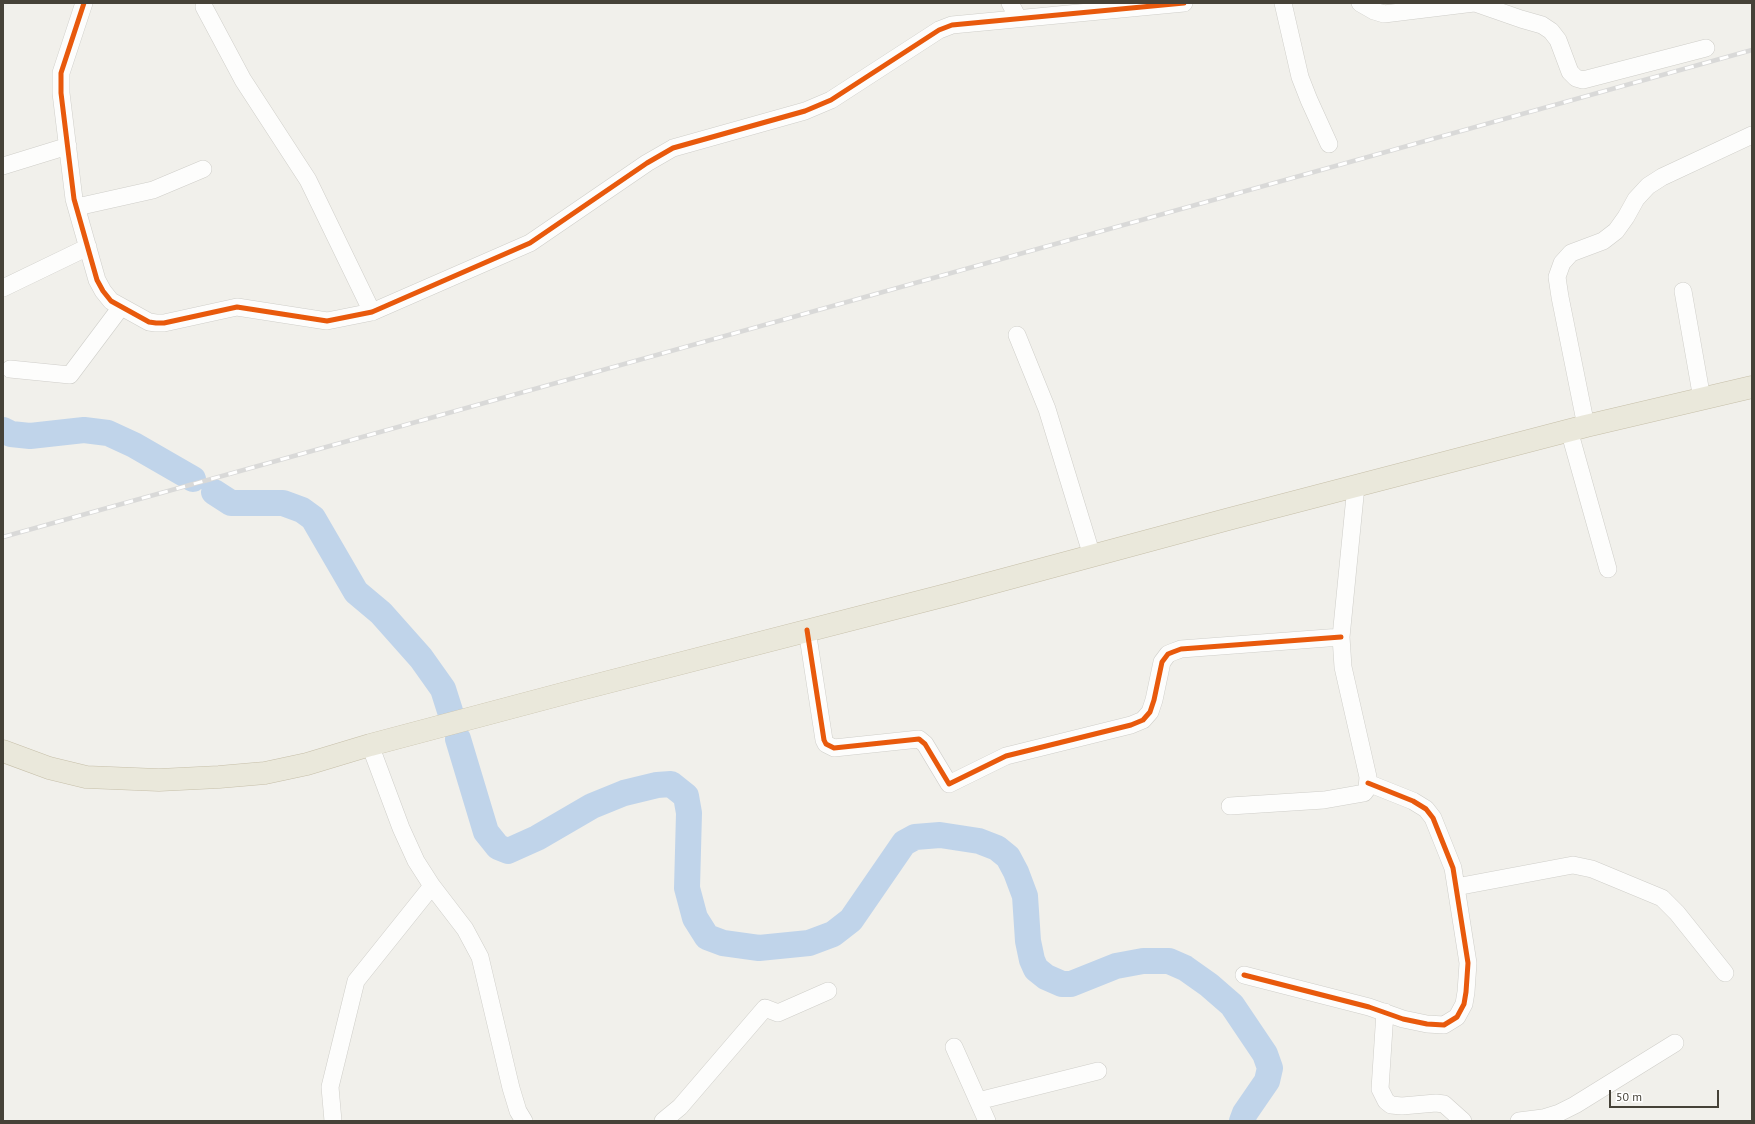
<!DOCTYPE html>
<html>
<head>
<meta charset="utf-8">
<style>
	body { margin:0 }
	#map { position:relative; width:1755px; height:1124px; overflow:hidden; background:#f1f0eb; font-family:"PT Sans",sans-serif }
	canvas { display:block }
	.frame { position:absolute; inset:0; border:4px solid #464238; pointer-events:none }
	.scale { position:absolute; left:1609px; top:1090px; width:110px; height:18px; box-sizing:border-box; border:2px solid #464238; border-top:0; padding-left:5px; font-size:12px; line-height:14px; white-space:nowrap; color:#464238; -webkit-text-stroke:3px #fff; paint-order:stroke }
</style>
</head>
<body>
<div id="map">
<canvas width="1755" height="1124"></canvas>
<div class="frame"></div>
<div class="scale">50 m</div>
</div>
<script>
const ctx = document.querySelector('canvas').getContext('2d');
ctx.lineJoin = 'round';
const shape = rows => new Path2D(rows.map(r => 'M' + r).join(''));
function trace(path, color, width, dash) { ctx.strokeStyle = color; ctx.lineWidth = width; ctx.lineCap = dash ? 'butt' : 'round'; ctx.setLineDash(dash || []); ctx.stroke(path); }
trace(shape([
	[3,430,11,434,30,436,84,430,108,433,134,445,193,479],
	[214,492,231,503,283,503,302,510,313,518,356,592,381,613,421,658,443,689,450,711],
	[458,739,486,832,498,847,508,851,537,838,592,806,624,793,657,785,671,784,686,796,689,813,687,888,695,918,707,937,723,943,759,948,809,943,833,934,851,920,904,843,915,837,940,835,979,841,997,848,1008,857,1016,872,1025,896,1028,941,1032,960,1036,969,1046,977,1062,984,1071,984,1116,966,1143,961,1169,961,1185,968,1209,985,1232,1005,1265,1054,1270,1068,1267,1081,1245,1113,1242,1121]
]), '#c0d4ea', 26);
const street = shape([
	[84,3,61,73,61,93,74,199,97,280,103,291,111,301,149,322,156,323,164,323,237,307,327,321,372,312,530,243,647,163,673,148,805,111,831,100,939,30,952,25,1184,3],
	[1010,3,1018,18],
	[1283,3,1300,77,1309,100,1329,144],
	[1360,3,1374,11,1384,14,1474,3],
	[1475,3,1521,19,1542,25,1551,31,1558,40,1570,72,1576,78,1583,80,1706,48],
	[204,7,243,80,308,180,372,312],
	[3,166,68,146],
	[77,207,153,190,203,169],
	[3,288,88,247],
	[1683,291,1702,399],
	[1017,335,1047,409,1092,556],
	[10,369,70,375,121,307],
	[1586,426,1560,297,1557,277,1562,263,1571,253,1603,241,1616,231,1626,217,1636,199,1648,186,1662,177,1752,135],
	[1569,430,1608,569],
	[807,630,824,740,826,744,834,748,919,739,925,744,949,784,1006,756,1131,725,1143,720,1150,712,1154,700,1162,662,1168,654,1173,652,1181,649,1341,637],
	[370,745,401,828,416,861,432,886,465,929,480,957,511,1088,518,1111,524,1121],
	[1230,806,1324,800,1364,793,1367,789,1368,777,1343,667,1341,637,1356,486],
	[1456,887,1573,865,1592,869,1662,898,1677,913,1725,973],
	[1244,975,1369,1007,1403,1019,1427,1024,1444,1025,1457,1017,1464,1004,1466,992,1468,963,1453,868,1433,818,1426,809,1413,801,1368,783],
	[1385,1012,1380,1089,1386,1101,1391,1105,1402,1106,1436,1103,1444,1104,1463,1121],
	[954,1047,987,1121],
	[978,1101,1098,1071],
	[333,1121,330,1087,356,981,432,886],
	[663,1121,680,1107,765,1008,778,1013,828,991],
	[1519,1121,1543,1118,1559,1113,1575,1105,1675,1043]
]);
const highway = shape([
	[3,751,49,768,86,777,159,780,219,777,265,773,307,764,370,745,577,690,954,593,1229,519,1586,426,1752,387]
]);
trace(street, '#cfcec9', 18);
trace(highway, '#c6bfa9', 23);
trace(street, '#fdfdfc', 17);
trace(highway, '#eae8db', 22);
const rail = shape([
	[3,537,1752,50]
]);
trace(rail, '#d9d9d8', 4.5);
trace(rail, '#fff', 3, [9]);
trace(shape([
	[84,3,61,73,61,93,74,199,97,280,103,291,111,301,149,322,156,323,164,323,237,307,327,321,372,312,530,243,647,163,673,148,805,111,831,100,939,30,952,25,1184,3],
	[807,630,824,740,826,744,834,748,919,739,925,744,949,784,1006,756,1131,725,1143,720,1150,712,1154,700,1162,662,1168,654,1173,652,1181,649,1341,637],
	[1244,975,1369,1007,1403,1019,1427,1024,1444,1025,1457,1017,1464,1004,1466,992,1468,963,1453,868,1433,818,1426,809,1413,801,1368,783]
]), '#e8590c', 5);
</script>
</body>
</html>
